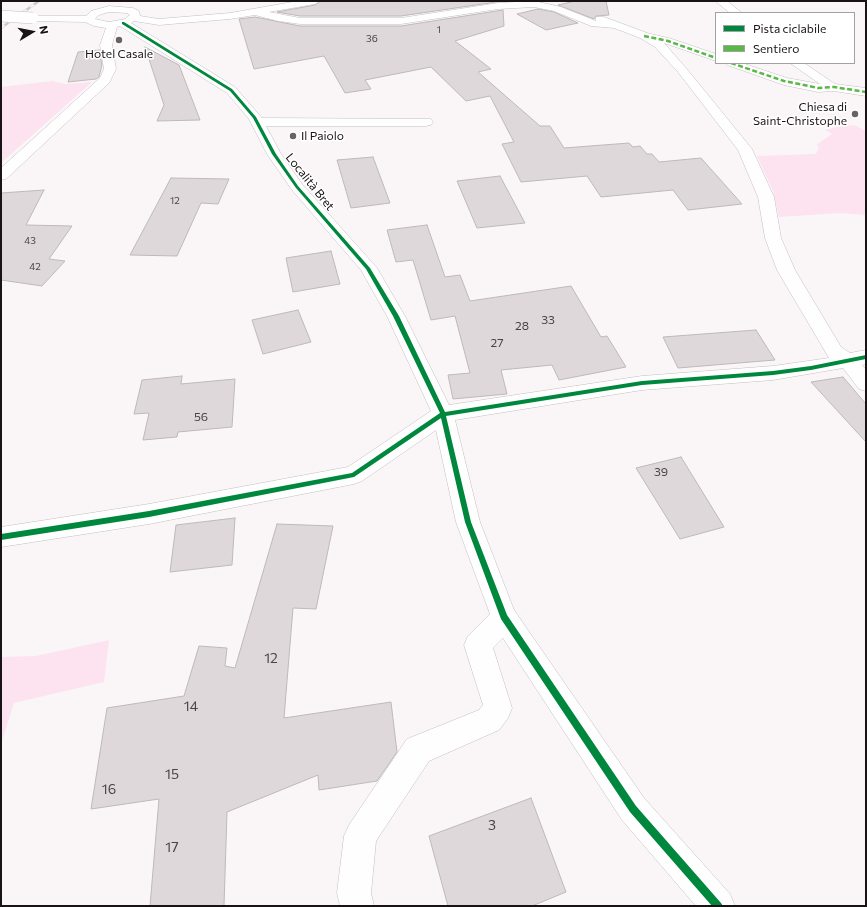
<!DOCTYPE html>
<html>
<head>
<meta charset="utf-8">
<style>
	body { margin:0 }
	#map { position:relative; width:867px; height:907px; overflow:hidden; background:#faf6f8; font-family:Commissioner,sans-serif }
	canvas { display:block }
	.frame { position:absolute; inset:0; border:2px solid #1a1316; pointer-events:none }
	.legend { position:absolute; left:715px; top:12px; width:140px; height:52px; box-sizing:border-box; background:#fff; border:1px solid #a3a1a2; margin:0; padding:5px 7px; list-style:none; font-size:12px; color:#1a1316 }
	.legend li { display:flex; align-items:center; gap:8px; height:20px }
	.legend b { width:20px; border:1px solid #a3a1a2 }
	.north { position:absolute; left:12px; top:12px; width:40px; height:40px; -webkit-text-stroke:3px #fff; paint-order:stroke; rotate:80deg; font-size:11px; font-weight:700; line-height:16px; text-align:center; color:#1a1316 }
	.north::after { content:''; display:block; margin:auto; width:14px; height:18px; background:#1a1316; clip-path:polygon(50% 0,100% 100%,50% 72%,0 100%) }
</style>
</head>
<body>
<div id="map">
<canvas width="867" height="907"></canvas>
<div class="frame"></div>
<ul class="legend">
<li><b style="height:5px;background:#00873e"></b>Pista ciclabile</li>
<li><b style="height:5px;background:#58b947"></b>Sentiero</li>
</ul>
<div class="north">N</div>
</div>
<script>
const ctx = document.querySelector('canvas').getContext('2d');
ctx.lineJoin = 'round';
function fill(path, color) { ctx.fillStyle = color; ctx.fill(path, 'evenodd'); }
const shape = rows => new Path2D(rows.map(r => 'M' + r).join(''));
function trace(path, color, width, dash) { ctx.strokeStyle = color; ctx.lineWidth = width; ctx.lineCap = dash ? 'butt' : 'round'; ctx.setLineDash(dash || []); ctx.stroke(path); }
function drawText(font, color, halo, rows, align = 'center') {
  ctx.font = font + ' Commissioner,sans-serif'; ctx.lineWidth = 3; ctx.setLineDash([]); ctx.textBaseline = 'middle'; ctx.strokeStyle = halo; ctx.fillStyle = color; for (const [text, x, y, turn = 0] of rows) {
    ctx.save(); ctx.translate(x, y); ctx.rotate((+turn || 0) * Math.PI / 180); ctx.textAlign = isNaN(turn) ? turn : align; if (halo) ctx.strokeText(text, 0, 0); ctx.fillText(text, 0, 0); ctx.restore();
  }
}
fill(shape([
	[52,81,65,84,92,82,1,163,1,87],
	[854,125,866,131,866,215,841,213,779,217,773,191,757,156,816,154,819,147,816,145,832,134,825,130,837,127],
	[109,640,104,682,14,703,1,744,1,657,36,656]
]), '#fde3ef');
const building = shape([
	[321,1,503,1,401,16,300,16,277,12,315,5,321,1],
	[575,1,606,1,609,15,596,16,594,19,558,5,575,1],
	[538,9,554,12,578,23,546,30,517,14,538,9],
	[503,10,504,26,455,41,491,69,478,72,540,126,550,126,564,148,629,143,633,147,640,146,647,154,652,154,659,162,701,158,742,204,688,210,673,190,601,197,587,176,521,182,502,144,514,142,490,96,466,101,431,67,365,80,371,89,345,93,324,56,254,69,239,19,255,17,300,26,401,26,503,10],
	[145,47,179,65,200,120,157,121,164,105,145,47],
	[99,50,102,65,99,77,96,79,68,82,78,52,99,50],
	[373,157,390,203,351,208,337,160,373,157],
	[500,176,525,223,477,228,457,181,500,176],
	[171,178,229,179,218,204,201,203,177,256,130,255,171,178],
	[44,190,26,225,72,226,49,259,65,261,42,286,1,280,1,193,44,190],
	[427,225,445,277,460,275,470,301,571,286,601,337,607,336,626,367,559,380,552,365,501,370,507,394,453,399,448,375,470,373,455,316,431,320,413,260,396,262,387,230,427,225],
	[331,251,340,284,293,292,286,258,331,251],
	[298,310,311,342,263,354,252,320,298,310],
	[756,330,775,360,678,368,663,337,756,330],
	[182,376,181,384,235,379,232,427,178,432,177,437,143,440,149,413,134,414,142,380,182,376],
	[843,377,866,404,866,442,811,382,843,377],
	[681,457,724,527,680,539,636,468,681,457],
	[235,518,232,565,170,572,176,525,235,518],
	[277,524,333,526,316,609,293,608,284,718,391,702,397,752,377,781,319,790,318,775,227,812,224,906,150,906,159,799,91,809,107,708,184,696,199,646,227,648,225,666,235,668,277,524],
	[531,798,566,892,532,906,448,906,429,836,531,798]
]);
fill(building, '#ded8db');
trace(building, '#beb8bb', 1);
const minor = shape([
	[298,1,320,1,315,4,269,12,300,18,401,18,498,3,534,1,561,7,596,21,596,17,604,17,647,33,672,39,716,54,716,61,664,43,686,68,752,149,774,197,781,238,795,270,841,347,850,353,866,350,866,364,862,365,866,370,866,391,859,389,843,368,773,380,642,390,455,420,480,522,514,610,644,798,730,894,735,906,696,906,622,820,503,638,493,648,512,708,508,718,499,730,429,761,376,841,371,893,374,906,340,906,337,893,344,836,349,825,407,739,479,710,483,705,464,645,468,636,490,614,456,522,436,430,362,481,354,484,149,524,1,547,1,527,149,504,348,467,431,411,387,316,361,270,292,190,267,154,249,119,227,93,120,26,117,27,112,45,116,69,109,83,6,179,1,180,1,168,100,78,104,69,100,45,106,28,94,26,85,22,33,21,29,20,28,18,29,16,86,16,91,11,109,6,133,8,139,11,140,16,159,19,230,13,298,1],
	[534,7,554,11,591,26,614,28,640,38,655,47,678,72,738,150,758,197,765,238,777,270,829,358,773,366,642,376,449,405,405,316,377,268,302,184,281,154,266,126,426,126,431,125,433,122,431,119,262,118,235,87,131,23,134,21,159,25,230,19,255,15,278,21,300,24,401,24,498,9,534,7],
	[109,12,127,13,130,15,125,19,109,22,95,19,99,15,109,12],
	[715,1,727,1,742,13,730,13,715,1],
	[725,63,742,63,787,78,820,84,790,63,804,63,835,84,866,88,866,96,834,91,818,92,784,85,727,65,725,63]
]);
trace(minor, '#c4bec0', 1);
fill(minor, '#fefefe');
const rail = shape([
	[1,28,39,1]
]);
trace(rail, '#cac9ca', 2.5);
trace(rail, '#fff', 1.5, [4.5]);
const minorBridge = shape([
	[1,16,33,18]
]);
trace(minorBridge, '#c4bec0', 12, []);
trace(minorBridge, '#fefefe', 11);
trace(shape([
	[644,36,668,41,716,58],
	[731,63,784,81,818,88,834,87,866,92]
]), '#58b947', 2.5, [5, 2.5]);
fill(shape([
	[122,22,124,22,232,89,256,117,276,154,298,186,370,268,399,316,445,412,642,381,773,371,811,366,866,355,866,359,811,370,773,375,642,385,446,416,471,522,507,615,636,806,721,903,723,906,712,906,630,812,501,619,465,522,441,418,354,477,149,517,1,540,1,534,149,511,352,473,440,413,393,316,366,269,296,188,272,154,253,118,230,91,122,24,122,22]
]), '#00873e');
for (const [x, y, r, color] of [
	[119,40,4,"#686265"],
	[855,114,4,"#686265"],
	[293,136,4,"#686265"]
]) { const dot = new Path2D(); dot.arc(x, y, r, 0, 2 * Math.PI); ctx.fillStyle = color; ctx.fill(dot); trace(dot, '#fff', 1.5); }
drawText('10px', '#4b4447', null, [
	["1",439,30],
	["36",372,39],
	["12",175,201],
	["43",30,241],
	["42",35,267]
]);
drawText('12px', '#1a1316', '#fff', [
	["Hotel Casale",119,54],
	["Chiesa di",847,107,"right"],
	["Saint-Christophe",847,121,"right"],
	["Il Paiolo",301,136,"left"]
]);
drawText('12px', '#1a1316', '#fff', [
	["Località Bret",310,182,51]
]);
drawText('12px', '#4b4447', null, [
	["33",548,320],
	["28",522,326],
	["27",497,343],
	["56",201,417],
	["39",661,472]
]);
drawText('14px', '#4b4447', null, [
	["12",271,658],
	["14",191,706],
	["15",172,774],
	["16",109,789],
	["3",492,825],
	["17",172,847]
]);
</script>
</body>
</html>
